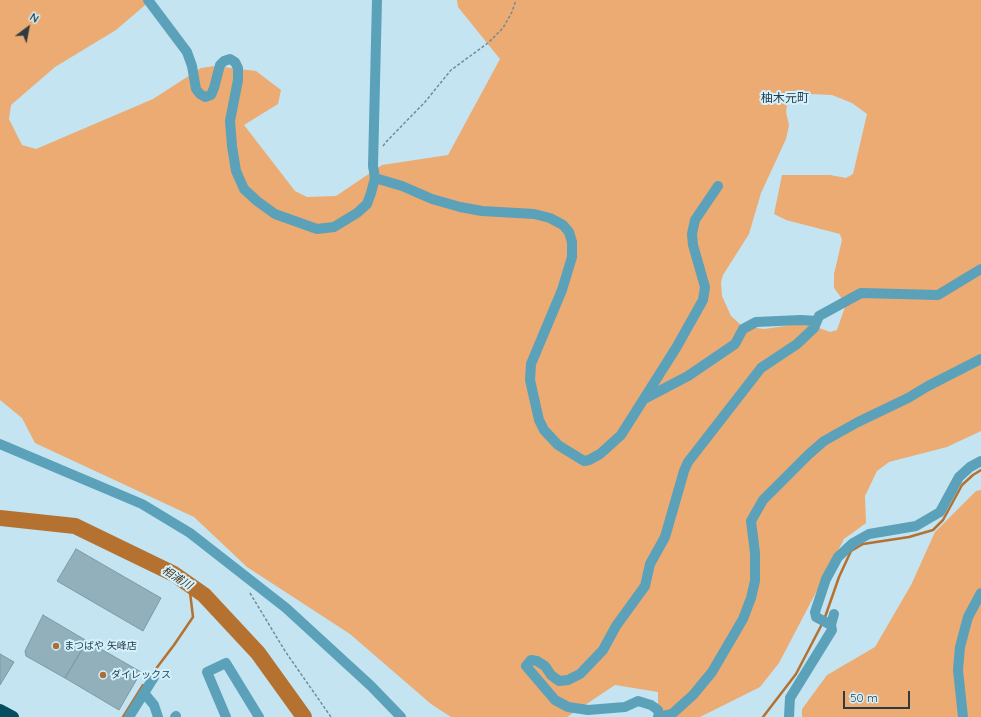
<!DOCTYPE html>
<html>
<head>
<meta charset="utf-8">
<style>
	body { margin:0 }
	#map { position:relative; width:981px; height:717px; overflow:hidden; background:#c4e4f1; font-family:Quicksand,sans-serif }
	canvas { display:block }
	.north { position:absolute; left:8px; top:8px; width:40px; height:40px; -webkit-text-stroke:3px #d1f2fe; paint-order:stroke; rotate:32deg; font-size:11px; font-weight:700; line-height:16px; text-align:center; color:#2e3b40 }
	.north::after { content:''; display:block; margin:auto; width:14px; height:18px; background:#2e3b40; clip-path:polygon(50% 0,100% 100%,50% 72%,0 100%) }
	.scale { position:absolute; left:843px; top:691px; width:67px; height:18px; box-sizing:border-box; border:2px solid #2e3b40; border-top:0; padding-left:5px; font-size:12px; line-height:14px; white-space:nowrap; color:#2e3b40; -webkit-text-stroke:3px #d1f2fe; paint-order:stroke }
</style>
</head>
<body>
<div id="map">
<canvas width="981" height="717"></canvas>
<div class="north">N</div>
<div class="scale">50 m</div>
</div>
<script>
const ctx = document.querySelector('canvas').getContext('2d');
ctx.lineJoin = 'round';
function fill(path, color) { ctx.fillStyle = color; ctx.fill(path, 'evenodd'); }
const shape = rows => new Path2D(rows.map(r => 'M' + r).join(''));
function trace(path, color, width, dash) { ctx.strokeStyle = color; ctx.lineWidth = width; ctx.lineCap = dash ? 'butt' : 'round'; ctx.setLineDash(dash || []); ctx.stroke(path); }
function drawText(font, color, halo, rows, align = 'center') {
  ctx.font = font + ' Quicksand,"Noto Sans JP",sans-serif'; ctx.lineWidth = 4; ctx.setLineDash([]); ctx.textBaseline = 'middle'; ctx.strokeStyle = halo; ctx.fillStyle = color; for (const [text, x, y, turn = 0] of rows) {
    ctx.save(); ctx.translate(x, y); ctx.rotate((+turn || 0) * Math.PI / 180); ctx.textAlign = isNaN(turn) ? turn : align; if (halo) ctx.strokeText(text, 0, 0); ctx.fillText(text, 0, 0); ctx.restore();
  }
}
fill(shape([
	[0,0,151,0,116,30,55,67,11,105,9,119,22,145,36,149,153,99,201,68,215,66,256,71,281,90,278,104,244,125,295,191,307,197,336,196,382,165,448,155,500,59,458,7,457,0,981,0,981,431,947,447,889,462,877,471,865,496,866,523,844,539,779,663,760,687,700,717,658,717,658,692,615,685,567,717,451,717,431,704,350,634,247,567,194,517,35,443,22,418,0,400],
	[789,93,832,95,852,103,867,114,853,174,846,178,830,175,782,175,774,214,786,220,840,234,842,240,834,274,834,288,846,304,837,330,830,332,806,323,764,329,742,326,731,316,722,296,721,282,723,275,749,234,761,193,786,139,789,125,786,112],
	[981,490,981,717,802,717,802,709,827,675,875,647,911,585,935,532,976,491]
]), '#ebab72');
trace(shape([
	[824,620,839,577,851,551,863,544,909,537,933,530,943,520,962,485,973,475,981,470],
	[152,674,174,645,193,617,189,584],
	[123,717,143,685],
	[763,717,796,674,822,624]
]), '#b47130', 2.5);
trace(shape([
	[0,518,75,526,174,574,204,595,258,653,304,717]
]), '#b47130', 16);
const building = shape([
	[76,549,161,598,143,631,57,581,76,549],
	[43,615,87,641,65,678,26,656,25,651,43,615],
	[87,641,141,672,119,710,65,678,87,641],
	[0,654,14,662,0,685,0,654]
]);
fill(building, '#91b0bc');
trace(building, '#7b9aa5', 1);
trace(shape([
	[383,146,386,142,425,102,451,70,488,43,503,28,512,12,516,0],
	[250,593,285,651,331,717]
]), '#748a93', 1.5, [3, 2]);
trace(shape([
	[148,0,187,52,192,66,196,89,200,94,205,97,211,95,214,88,220,65,224,61,230,59,235,62,238,68,238,80,230,121,232,146,236,171,244,189,257,201,275,214,317,229,334,227,357,213,367,204,371,193,375,178,373,166,377,0],
	[375,178,402,186,432,199,460,207,482,211,534,214,550,218,563,225,569,232,572,242,572,257,562,290,531,364,530,380,539,420,544,430,558,445,584,461,589,460,600,454,621,435,676,348,703,300,705,287,693,245,692,234,695,220,718,186],
	[646,398,688,376,735,344,743,329,756,322,801,320,817,321],
	[0,444,142,504,190,533,286,608,371,686,401,717],
	[831,625,816,617,815,612,826,579,838,557,853,543,869,534,916,526,940,512,959,477,970,467,981,461],
	[154,677,144,693,154,705,158,717],
	[129,717,144,693],
	[175,717,176,716],
	[226,717,207,672,226,663,259,717],
	[658,717,672,714,693,695,712,672,743,619,751,598,755,581,755,553,751,521,763,500,808,455,824,441,858,422,908,398,928,386,981,359],
	[659,717,658,710,651,705,638,701,625,707,588,710,568,707,555,700,526,666,531,660,537,661,545,666,551,675,559,681,568,680,580,674,603,650,616,626,645,586,650,564,665,537,684,471,688,462,761,368,797,344,814,328,819,316,861,293,938,295,981,269],
	[789,717,790,698,832,630,831,625,834,614],
	[963,717,958,670,960,647,968,617,981,593]
]), '#5ba1b9', 10);
trace(shape([
	[0,710,13,717]
]), '#064d60', 12);
for (const [x, y, r, color] of [
	[56,646,4,"#ac6e33"],
	[103,675,4,"#ac6e33"]
]) { const dot = new Path2D(); dot.arc(x, y, r, 0, 2 * Math.PI); ctx.fillStyle = color; ctx.fill(dot); trace(dot, '#d1f2fe', 1.5); }
drawText('10px', '#2e3b40', '#d1f2fe', [
	["まつばや 矢峰店",64,646],
	["ダイレックス",111,675]
], 'left');
drawText('italic 11px', '#513419', '#d1f2fe', [
	["相浦川",177,578,32]
]);
drawText('12px', '#2e3b40', '#d1f2fe', [
	["柚木元町",785,98]
]);
</script>
</body>
</html>
